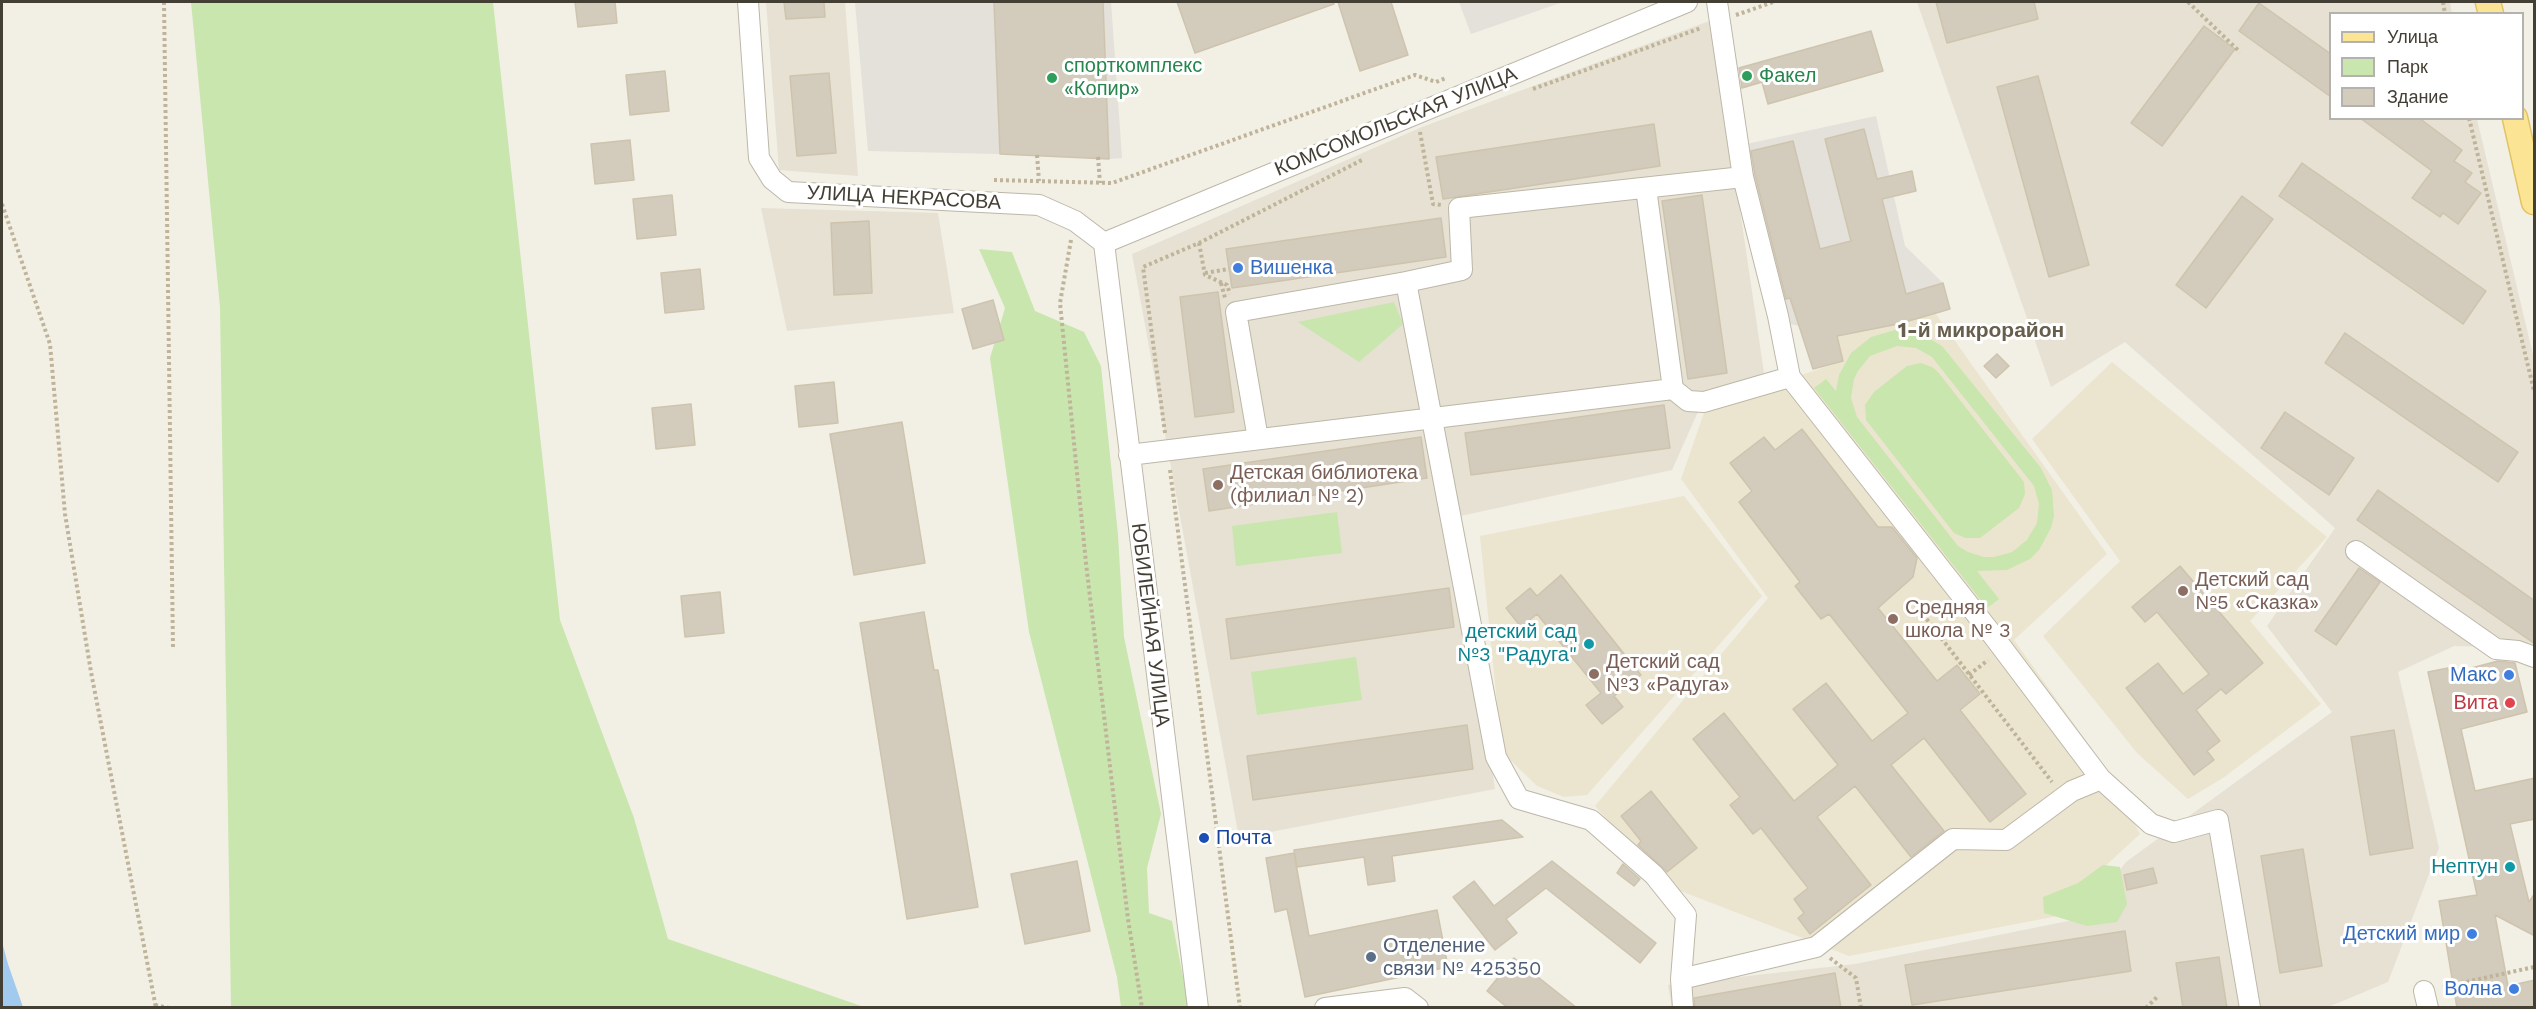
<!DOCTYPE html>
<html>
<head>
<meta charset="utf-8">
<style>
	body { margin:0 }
	#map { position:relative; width:2536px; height:1009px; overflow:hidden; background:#f2efe5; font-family:"Work Sans",sans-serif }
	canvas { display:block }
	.frame { position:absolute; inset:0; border:3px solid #443f35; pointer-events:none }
	.legend { position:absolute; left:2329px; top:12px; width:195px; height:108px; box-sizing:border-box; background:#fff; border:2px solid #b4b2ae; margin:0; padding:8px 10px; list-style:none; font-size:18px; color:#443f35 }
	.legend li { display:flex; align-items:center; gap:12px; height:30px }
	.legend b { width:30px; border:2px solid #b4b2ae }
</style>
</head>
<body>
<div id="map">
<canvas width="2536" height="1009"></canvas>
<div class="frame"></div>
<ul class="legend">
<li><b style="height:8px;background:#fbe595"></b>Улица</li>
<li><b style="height:16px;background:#c9e6ae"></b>Парк</li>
<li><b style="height:16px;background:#d3cbbb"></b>Здание</li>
</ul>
</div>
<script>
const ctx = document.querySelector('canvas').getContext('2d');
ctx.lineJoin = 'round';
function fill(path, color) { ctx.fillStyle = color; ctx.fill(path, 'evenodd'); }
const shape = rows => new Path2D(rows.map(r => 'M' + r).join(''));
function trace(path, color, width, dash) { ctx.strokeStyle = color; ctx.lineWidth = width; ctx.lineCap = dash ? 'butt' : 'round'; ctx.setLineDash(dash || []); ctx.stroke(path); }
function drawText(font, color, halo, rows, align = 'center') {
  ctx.font = font + ' "Work Sans",sans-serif'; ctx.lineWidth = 6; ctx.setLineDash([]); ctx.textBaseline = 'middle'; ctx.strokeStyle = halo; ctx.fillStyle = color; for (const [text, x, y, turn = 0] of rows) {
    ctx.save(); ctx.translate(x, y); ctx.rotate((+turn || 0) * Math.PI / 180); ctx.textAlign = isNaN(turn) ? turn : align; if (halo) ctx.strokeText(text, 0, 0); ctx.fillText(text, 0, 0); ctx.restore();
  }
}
fill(shape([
	[766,2,845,2,858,176,779,170],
	[1917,2,2450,2,2452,13,2330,14,2330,118,2477,119,2534,359,2534,648,2454,646,2398,672,2439,848,2388,982,2326,1008,1672,1008,1668,985,1855,964,2083,918,2126,862,2332,712,2267,626,2335,528,2125,342,2051,387],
	[1712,20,1764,373,1705,396,1672,470,1456,517,1495,789,1239,838,1132,254,1422,127],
	[761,208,938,213,954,313,787,331]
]), '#e6e1d3');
fill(shape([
	[855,2,994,2,1000,154,868,151],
	[1103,2,1111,2,1122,158,1109,159],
	[1459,2,1563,2,1471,34],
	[1876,116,1905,246,1943,283,1950,309,1898,324,1837,336,1843,361,1813,369,1799,326,1786,323,1742,145]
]), '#e4e0da');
fill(shape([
	[1935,313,2107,554,2014,640,2102,763,2140,834,2103,868,2084,911,1849,956,1665,885,1595,806,1768,598,1681,479,1706,407,1843,361,1837,336,1898,324],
	[2112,362,2327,537,2250,621,2321,704,2223,778,2188,799,2137,753,2043,636,2120,561,2032,439],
	[1684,496,1762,596,1587,795,1564,797,1537,786,1502,752,1480,536]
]), '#ebe5cf');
fill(shape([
	[191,2,493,2,560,620,634,818,668,939,864,1007,231,1007,220,307],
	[979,249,1012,252,1035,311,1084,332,1101,366,1118,535,1124,637,1161,814,1147,868,1149,913,1172,921,1189,1007,1121,1007,1117,977,1029,632,990,358,1005,308],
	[1394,302,1403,324,1359,362,1298,322],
	[1895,330,1920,333,1942,346,2041,468,2052,490,2054,516,2051,528,2039,550,2030,559,2007,570,1977,571,1999,599,1987,608,1814,388,1826,379,1836,391,1839,375,1851,353,1871,337],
	[1897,346,1916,348,1932,357,2034,486,2039,504,2037,523,2027,540,2012,552,1994,557,1984,557,1968,552,1958,546,1857,417,1851,398,1854,379,1858,371,1870,356],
	[1921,363,1932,367,1938,372,2024,482,2025,494,2019,508,1980,538,1965,538,1954,533,1866,420,1865,405,1874,392,1907,366],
	[1337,512,1342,553,1236,566,1232,526],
	[1356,657,1362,700,1257,715,1251,672],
	[2103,865,2120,867,2127,904,2117,922,2087,926,2044,913,2043,897,2078,883]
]), '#c9e6ae');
fill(shape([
	[2,942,8,964,23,1007,2,1007]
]), '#a2caee');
const building = shape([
	[575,2,615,2,617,23,578,27,575,2],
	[784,2,824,2,825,17,786,19,784,2],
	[994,2,1103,2,1109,159,1000,154,994,2],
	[1177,2,1334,2,1334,4,1195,53,1177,2],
	[1338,2,1391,2,1408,55,1360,71,1338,2],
	[1936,2,2034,2,2038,19,1947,43,1936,2],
	[2259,3,2331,54,2331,97,2239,31,2259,3],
	[2204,26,2235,49,2162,146,2131,123,2204,26],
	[1871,31,1883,71,1768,104,1762,82,1742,88,1739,68,1871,31],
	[665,71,669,111,630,115,626,75,665,71],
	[829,73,836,153,797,156,790,76,829,73],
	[2038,76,2089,265,2049,277,1997,87,2038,76],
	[2360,118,2419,118,2462,150,2454,161,2472,173,2465,182,2481,193,2458,224,2443,213,2440,217,2412,198,2432,171,2360,118],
	[1654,124,1660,166,1443,199,1436,157,1654,124],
	[1864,129,1877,179,1912,171,1916,191,1882,199,1906,294,1943,283,1950,309,1898,324,1837,336,1843,361,1813,369,1790,298,1786,299,1755,175,1751,151,1793,141,1820,249,1851,241,1825,139,1864,129],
	[630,140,634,180,595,184,591,144,630,140],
	[2302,163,2486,291,2463,324,2279,196,2302,163],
	[672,195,676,235,637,239,633,199,672,195],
	[1702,195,1727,373,1688,379,1662,201,1702,195],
	[2242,196,2273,219,2206,308,2176,285,2242,196],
	[1441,218,1446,257,1232,288,1226,249,1441,218],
	[869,221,872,293,834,295,831,223,869,221],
	[700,269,704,309,665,313,661,273,700,269],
	[1218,292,1234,412,1195,417,1180,297,1218,292],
	[993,300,1004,340,973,349,962,309,993,300],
	[2345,333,2518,452,2498,482,2325,363,2345,333],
	[1997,354,2009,366,1996,378,1984,366,1997,354],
	[834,382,838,423,799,427,795,386,834,382],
	[691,404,695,445,656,449,652,408,691,404],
	[1664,405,1670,448,1471,475,1465,433,1664,405],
	[2285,412,2354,458,2329,495,2261,448,2285,412],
	[902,422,925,563,854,575,830,434,902,422],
	[1802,429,1878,527,1892,527,1917,558,1913,577,1878,608,1937,681,1957,665,1980,694,1960,710,2026,794,1990,822,1924,738,1891,765,1944,831,1911,857,1855,786,1817,817,1871,885,1810,934,1798,918,1804,913,1794,899,1808,888,1761,828,1753,834,1730,805,1740,797,1693,739,1724,713,1794,801,1838,765,1793,709,1826,683,1872,741,1908,713,1829,614,1821,619,1795,586,1800,582,1739,502,1752,491,1730,463,1764,437,1775,450,1802,429],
	[1421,437,1427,478,1209,511,1203,469,1421,437],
	[2378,490,2535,601,2535,644,2357,520,2378,490],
	[2180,566,2263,663,2226,694,2221,689,2196,710,2220,741,2207,751,2214,760,2194,775,2126,688,2158,663,2183,694,2209,674,2157,612,2145,622,2132,607,2180,566],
	[2359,568,2380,582,2336,645,2315,631,2359,568],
	[1561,575,1641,675,1614,696,1623,707,1602,724,1586,705,1601,693,1537,614,1521,627,1506,608,1530,588,1537,596,1561,575],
	[1449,588,1454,627,1231,659,1226,619,1449,588],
	[720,592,724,633,685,637,681,596,720,592],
	[924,612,934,670,938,670,978,907,907,919,860,623,924,612],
	[2498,661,2515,663,2527,712,2461,729,2475,791,2535,778,2535,819,2510,824,2529,902,2535,893,2535,936,2495,915,2508,986,2535,980,2535,1008,2457,1008,2439,901,2477,895,2428,672,2448,668,2449,674,2498,661],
	[1467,725,1473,769,1253,800,1247,756,1467,725],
	[2394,730,2413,848,2370,855,2351,737,2394,730],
	[1651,791,1697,848,1667,872,1638,845,1641,841,1621,816,1651,791],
	[1502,820,1523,837,1392,856,1395,881,1368,885,1364,857,1297,867,1294,850,1502,820],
	[2303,849,2322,966,2280,973,2261,856,2303,849],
	[1294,853,1309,936,1437,910,1448,967,1305,997,1287,909,1275,912,1266,858,1294,853],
	[1077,861,1090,931,1025,944,1011,874,1077,861],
	[1552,861,1656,943,1640,963,1546,888,1506,919,1517,933,1495,950,1453,897,1474,881,1494,906,1552,861],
	[1623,864,1640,879,1634,886,1617,873,1623,864],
	[2153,868,2157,883,2127,890,2124,875,2153,868],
	[2125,931,2131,971,1912,1005,1905,965,2125,931],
	[2219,957,2227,1008,2183,1008,2176,963,2219,957],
	[1514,958,1577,1008,1508,1008,1487,991,1514,958],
	[1835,973,1841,1008,1695,1008,1694,998,1835,973]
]);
fill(building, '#d3cbbb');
trace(building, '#cec4ae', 1.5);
const minor = shape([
	[748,2,759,158,772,179,788,192,1039,205,1075,221,1104,243],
	[1717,2,1743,177,1778,316,1790,377,1991,633,2101,779],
	[1646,188,1673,389],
	[1104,243,1198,1008],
	[1104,243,1687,2],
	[1258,439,1236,312,1406,282],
	[1129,455,1673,389,1688,401,1704,402,1790,377],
	[2356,551,2496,649,2518,651,2534,657],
	[1681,979,1686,915,1654,875,1591,820,1519,799,1496,757,1406,282,1462,270,1459,208,1743,177],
	[2424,991,2428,1008],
	[1325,1008,1405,998,1418,1008],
	[1683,1008,1681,979,1816,947,1953,839,2006,840,2072,791,2101,779,2151,824,2174,832,2218,820,2250,1008]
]);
const major = shape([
	[2488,2,2491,14],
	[2515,118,2534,202]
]);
trace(minor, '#bdb7a8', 22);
trace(major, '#e0c365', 27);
trace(shape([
	[164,2,173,647],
	[2188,2,2240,52],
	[2443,2,2445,14],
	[1736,15,1773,2],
	[1533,89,1701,28],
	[2469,118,2534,391],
	[1420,132,1433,204,1442,205],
	[1037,155,1039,181],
	[1098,157,1100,183],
	[994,180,1112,183,1415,75,1436,82,1446,78],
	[2,204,50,344,65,514,91,672,156,1008],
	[1071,240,1060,303,1086,563,1128,919,1142,1008],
	[1199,243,1205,275,1227,285,1230,294],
	[1205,273,1229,269],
	[1221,283,1225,298],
	[1165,433,1143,267,1199,243,1364,159],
	[1170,470,1240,1008],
	[1912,600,2052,782],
	[1969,675,1988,660],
	[1830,958,1856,978,1861,1008],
	[2443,987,2534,967],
	[155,1005,169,1008],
	[2146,1008,2157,997]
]), '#bfb49a', 4, [3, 3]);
trace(minor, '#fff', 20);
trace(major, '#fbe595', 24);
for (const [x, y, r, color] of [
	[1747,76,6,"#2e9e5b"],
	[1052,78,6,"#2e9e5b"],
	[1238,268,6,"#3f7fe0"],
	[1218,485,6,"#8d6e63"],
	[2183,591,6,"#8d6e63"],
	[1893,619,6,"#8d6e63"],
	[1589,644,6,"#0f9aa8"],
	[1594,674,6,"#8d6e63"],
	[2509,675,6,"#3f7fe0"],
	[2510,703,6,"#e0444e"],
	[1204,838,6,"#1a4fb4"],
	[2510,867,6,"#0f9aa8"],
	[2472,934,6,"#3f7fe0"],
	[1371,957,6,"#5c6f8a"],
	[2514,989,6,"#3f7fe0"]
]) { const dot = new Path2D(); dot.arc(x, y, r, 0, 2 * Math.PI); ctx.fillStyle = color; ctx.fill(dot); trace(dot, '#fff', 2); }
drawText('20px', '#27864d', '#fff', [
	["спорткомплекс",1064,66],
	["«Копир»",1064,89],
	["Факел",1759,76]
], 'left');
drawText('20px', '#443f35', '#fff', [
	["КОМСОМОЛЬСКАЯ УЛИЦА",1396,122,-22],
	["УЛИЦА НЕКРАСОВА",904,198,3],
	["ЮБИЛЕЙНАЯ УЛИЦА",1150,625,83]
]);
drawText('20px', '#366cbe', '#fff', [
	["Вишенка",1250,268,"left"],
	["Макс",2497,675],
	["Детский мир",2460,934],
	["Волна",2502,989]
], 'right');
drawText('20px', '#785e54', '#fff', [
	["Детская библиотека",1230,473],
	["(филиал № 2)",1230,496],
	["Детский сад",2195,580],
	["№5 «Сказка»",2195,603],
	["Средняя",1905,608],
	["школа № 3",1905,631],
	["Детский сад",1606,662],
	["№3 «Радуга»",1606,685]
], 'left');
drawText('20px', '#0d838f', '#fff', [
	["детский сад",1577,632],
	["№3 \"Радуга\"",1577,655],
	["Нептун",2498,867]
], 'right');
drawText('20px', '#be3a42', '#fff', [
	["Вита",2498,703]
], 'right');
drawText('20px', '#164399', '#fff', [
	["Почта",1216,838]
], 'left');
drawText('20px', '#4e5e75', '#fff', [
	["Отделение",1383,946],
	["связи № 425350",1383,969]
], 'left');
drawText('bold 21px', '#675e4c', '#fff', [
	["1-й микрорайон",1981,331]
]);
</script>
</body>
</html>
